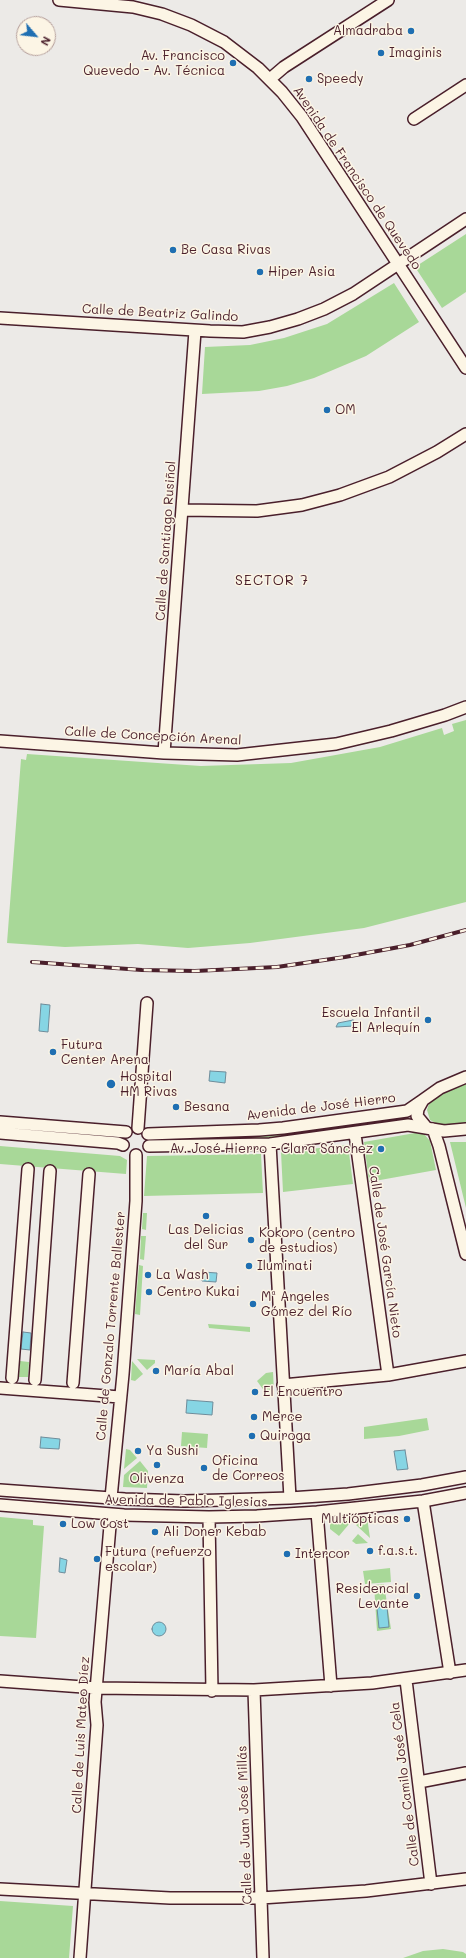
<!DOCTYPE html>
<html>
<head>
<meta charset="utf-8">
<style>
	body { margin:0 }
	#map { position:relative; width:466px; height:1958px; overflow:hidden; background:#eceae7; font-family:Mali,sans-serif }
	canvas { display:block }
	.north { position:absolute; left:16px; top:16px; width:40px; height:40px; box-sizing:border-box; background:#fcf5e5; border:1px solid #b59f9b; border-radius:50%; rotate:118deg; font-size:11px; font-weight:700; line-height:16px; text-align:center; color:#4a1f2b }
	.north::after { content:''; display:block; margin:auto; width:14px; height:18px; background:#1f6fb2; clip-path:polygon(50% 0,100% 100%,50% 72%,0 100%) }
</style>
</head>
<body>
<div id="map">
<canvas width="466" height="1958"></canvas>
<div class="north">N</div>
</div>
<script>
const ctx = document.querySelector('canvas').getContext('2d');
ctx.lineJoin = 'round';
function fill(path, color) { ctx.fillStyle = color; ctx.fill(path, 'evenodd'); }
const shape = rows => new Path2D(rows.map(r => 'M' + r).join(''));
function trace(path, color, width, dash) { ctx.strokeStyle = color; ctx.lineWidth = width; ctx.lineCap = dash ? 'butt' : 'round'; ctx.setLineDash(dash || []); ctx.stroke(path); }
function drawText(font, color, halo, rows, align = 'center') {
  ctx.font = font + ' Mali,sans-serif'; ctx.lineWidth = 3; ctx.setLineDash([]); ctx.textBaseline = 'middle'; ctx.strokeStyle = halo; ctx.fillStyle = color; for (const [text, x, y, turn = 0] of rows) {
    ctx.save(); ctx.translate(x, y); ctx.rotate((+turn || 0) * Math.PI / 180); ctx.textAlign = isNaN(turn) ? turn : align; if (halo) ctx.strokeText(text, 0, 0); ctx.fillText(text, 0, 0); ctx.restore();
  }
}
fill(shape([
	[466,234,466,292,442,308,415,267],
	[394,283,419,322,366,356,314,378,287,386,259,391,202,394,205,347,250,345,284,338,327,324],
	[466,720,466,902,364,928,250,943,188,948,138,944,65,947,7,943,21,759,26,760,27,754,201,766,291,763,380,747,442,728,444,735,454,731,452,724],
	[466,1081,466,1125,441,1126,430,1120,427,1110,430,1100,437,1095],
	[406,1116,408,1116,406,1119,270,1139,154,1143,154,1139,269,1136],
	[415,1133,424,1134,430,1141,436,1170,369,1182,364,1142],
	[450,1142,466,1142,466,1208],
	[348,1145,353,1184,283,1192,281,1152],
	[0,1146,120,1156,127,1160,126,1174,0,1164],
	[261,1154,263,1193,144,1196,147,1156],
	[143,1213,147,1213,146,1230,142,1229],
	[141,1236,146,1236,144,1260,140,1259],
	[139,1265,143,1266,140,1315,135,1314],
	[208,1324,250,1327,250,1332,209,1328],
	[137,1359,155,1360,155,1363,147,1370],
	[20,1361,29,1362,28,1377,19,1377],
	[132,1361,143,1374,135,1381,131,1380],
	[273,1372,274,1392,265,1392,257,1381,266,1373],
	[427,1418,429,1430,399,1436,364,1439,364,1427],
	[182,1432,208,1434,207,1448,181,1446],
	[126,1449,130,1450,137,1458,124,1469],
	[140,1461,148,1471,147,1488,123,1487,124,1475],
	[0,1517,33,1520,33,1525,44,1526,36,1638,0,1636],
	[355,1517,339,1536,330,1529,330,1521],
	[367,1517,370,1538,356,1525,363,1518],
	[358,1534,368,1543,356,1544,352,1541],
	[390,1568,391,1582,365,1584,363,1571],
	[384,1584,391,1629,377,1631,374,1585],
	[0,1901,73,1906,69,1958,0,1958],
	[443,1949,463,1952,466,1954,466,1958,403,1958,423,1951]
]), '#a8d898');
const water = shape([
	[41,1004,50,1005,48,1032,39,1031,41,1004],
	[353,1020,355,1024,354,1026,336,1027,338,1023,353,1020],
	[210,1071,226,1072,225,1083,209,1081,210,1071],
	[203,1272,217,1273,216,1282,202,1281,203,1272],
	[23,1332,31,1333,30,1350,21,1349,23,1332],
	[187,1400,213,1402,212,1415,186,1413,187,1400],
	[41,1437,60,1439,59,1449,40,1448,41,1437],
	[405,1450,408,1469,397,1470,394,1451,405,1450],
	[60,1558,67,1560,65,1573,59,1572,60,1558],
	[381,1604,387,1607,389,1627,379,1628,377,1608,379,1608,381,1604],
	'152 1629a7 7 0 1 1 14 0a7 7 0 1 1-14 0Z'
]);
fill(water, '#86d5e4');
trace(water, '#6e8c9a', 1);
const minor = shape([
	[59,0,133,7,162,14,191,25,224,42,258,68,282,92,302,117,466,368],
	[270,79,284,67,388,0],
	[414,119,466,85],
	[0,318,210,331,243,332,270,327,298,319,324,309,353,294,466,219],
	[182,510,257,511,302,505,340,495,389,477,437,452,466,434],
	[0,741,164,753,237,755,336,744,391,731,445,715,466,707],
	[164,753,195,331],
	[0,1122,126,1132],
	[426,1127,417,1116,418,1109,423,1100,440,1088,466,1077],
	[138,1128,147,1003],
	[433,1129,439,1146,466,1254],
	[0,1133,118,1143,123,1145],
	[148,1134,259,1130,283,1128,407,1111,423,1100],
	[355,1134,388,1375],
	[270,1144,290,1498],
	[149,1146,270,1144,408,1125,444,1131,466,1129],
	[12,1378,28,1169],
	[35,1380,50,1171],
	[73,1383,89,1174],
	[283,1385,388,1375,466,1361],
	[0,1388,120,1397],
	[0,1490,125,1499,184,1501,223,1500,290,1498,348,1494,422,1485,466,1477],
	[111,1498,123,1374,136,1201,136,1155],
	[423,1501,450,1673],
	[0,1505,124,1515,209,1517,257,1516,317,1512,423,1501,466,1493],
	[317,1512,331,1686],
	[209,1517,212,1691],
	[406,1680,431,1884],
	[0,1681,97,1688,254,1690,372,1683,466,1670],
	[254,1690,263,1958],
	[419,1782,466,1773],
	[0,1889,170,1898,261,1898,366,1891,466,1879],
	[80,1958,97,1725,95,1702,111,1514]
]);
trace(minor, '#4a1f2b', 14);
trace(minor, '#fcf5e5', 11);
const rail = shape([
	[32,962,142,970,195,971,277,967,345,957,410,945,466,930]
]);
trace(rail, '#4a1f2b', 4);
trace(rail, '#fcf5e5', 2.5, [8]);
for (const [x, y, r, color] of [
	[411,31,4,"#1f6fb2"],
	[381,53,4,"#1f6fb2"],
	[233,63,4,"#1f6fb2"],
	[309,79,4,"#1f6fb2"],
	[173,250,4,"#1f6fb2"],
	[260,272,4,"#1f6fb2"],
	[327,410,4,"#1f6fb2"],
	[428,1020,4,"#1f6fb2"],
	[53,1052,4,"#1f6fb2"],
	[111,1084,5,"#1f6fb2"],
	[176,1107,4,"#1f6fb2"],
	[381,1149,4,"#1f6fb2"],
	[206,1216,4,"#1f6fb2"],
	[251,1240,4,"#1f6fb2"],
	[249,1266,4,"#1f6fb2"],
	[148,1275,4,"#1f6fb2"],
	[149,1292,4,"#1f6fb2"],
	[253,1304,4,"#1f6fb2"],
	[156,1371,4,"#1f6fb2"],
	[255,1392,4,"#1f6fb2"],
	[254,1417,4,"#1f6fb2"],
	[252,1436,4,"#1f6fb2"],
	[138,1451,4,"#1f6fb2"],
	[157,1465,4,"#1f6fb2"],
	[204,1468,4,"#1f6fb2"],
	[407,1519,4,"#1f6fb2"],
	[63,1524,4,"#1f6fb2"],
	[155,1532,4,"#1f6fb2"],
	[370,1551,4,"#1f6fb2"],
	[287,1554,4,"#1f6fb2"],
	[97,1559,4,"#1f6fb2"],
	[417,1596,4,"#1f6fb2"]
]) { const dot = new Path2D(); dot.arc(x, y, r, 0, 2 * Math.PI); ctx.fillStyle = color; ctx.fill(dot); trace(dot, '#fcf5e5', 1.5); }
drawText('13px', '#4a1f2b', '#fcf5e5', [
	["Almadraba",403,31,"right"],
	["Imaginis",389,53],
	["Av. Francisco",225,56,"right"],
	["Quevedo - Av. Técnica",225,71,"right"],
	["Speedy",317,79],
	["Be Casa Rivas",181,250],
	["Hiper Asia",268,272],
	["OM",335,410],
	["Escuela Infantil",420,1013,"right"],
	["El Arlequín",420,1028,"right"],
	["Futura",61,1045],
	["Center Arena",61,1060],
	["Hospital",120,1077],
	["HM Rivas",120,1092],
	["Besana",184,1107],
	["Av. José Hierro - Clara Sánchez",373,1149,"right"],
	["Las Delicias",206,1230,"center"],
	["del Sur",206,1245,"center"],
	["Kokoro (centro",259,1233],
	["de estudios)",259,1248],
	["Iluminati",257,1266],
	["La Wash",156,1275],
	["Centro Kukai",157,1292],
	["Mª Angeles",261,1297],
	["Gómez del Río",261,1312],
	["María Abal",164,1371],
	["El Encuentro",263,1392],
	["Merce",262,1417],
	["Quiroga",260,1436],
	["Ya Sushi",146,1451],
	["Oficina",212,1461],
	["de Correos",212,1476],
	["Olivenza",157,1479,"center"],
	["Multiópticas",399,1519,"right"],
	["Low Cost",71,1524],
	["Ali Doner Kebab",163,1532],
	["f.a.s.t.",378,1551],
	["Futura (refuerzo",105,1552],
	["escolar)",105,1567],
	["Intercor",295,1554],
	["Residencial",409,1589,"right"],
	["Levante",409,1604,"right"]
], 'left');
drawText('13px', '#4a1f2b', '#fcf5e5', [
	["Avenida de Francisco de Quevedo",357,178,56],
	["Calle de Beatriz Galindo",160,313,3],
	["Calle de Santiago Rusiñol",166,541,-86],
	["Calle de Concepción Arenal",153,736,3],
	["Avenida de José Hierro",321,1107,-7],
	["Calle de José García Nieto",385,1252,82],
	["Calle de Gonzalo Torrente Ballester",111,1326,-85],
	["Avenida de Pablo Iglesias",186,1501,1],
	["Calle de Luis Mateo Díez",81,1735,-87],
	["Calle de Camilo José Cela",405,1784,-97],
	["Calle de Juan José Millás",245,1825,-92]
]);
ctx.letterSpacing = '1px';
drawText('14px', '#4a1f2b', '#fcf5e5', [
	["SECTOR 7",272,581]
]);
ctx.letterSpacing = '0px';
</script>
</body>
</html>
